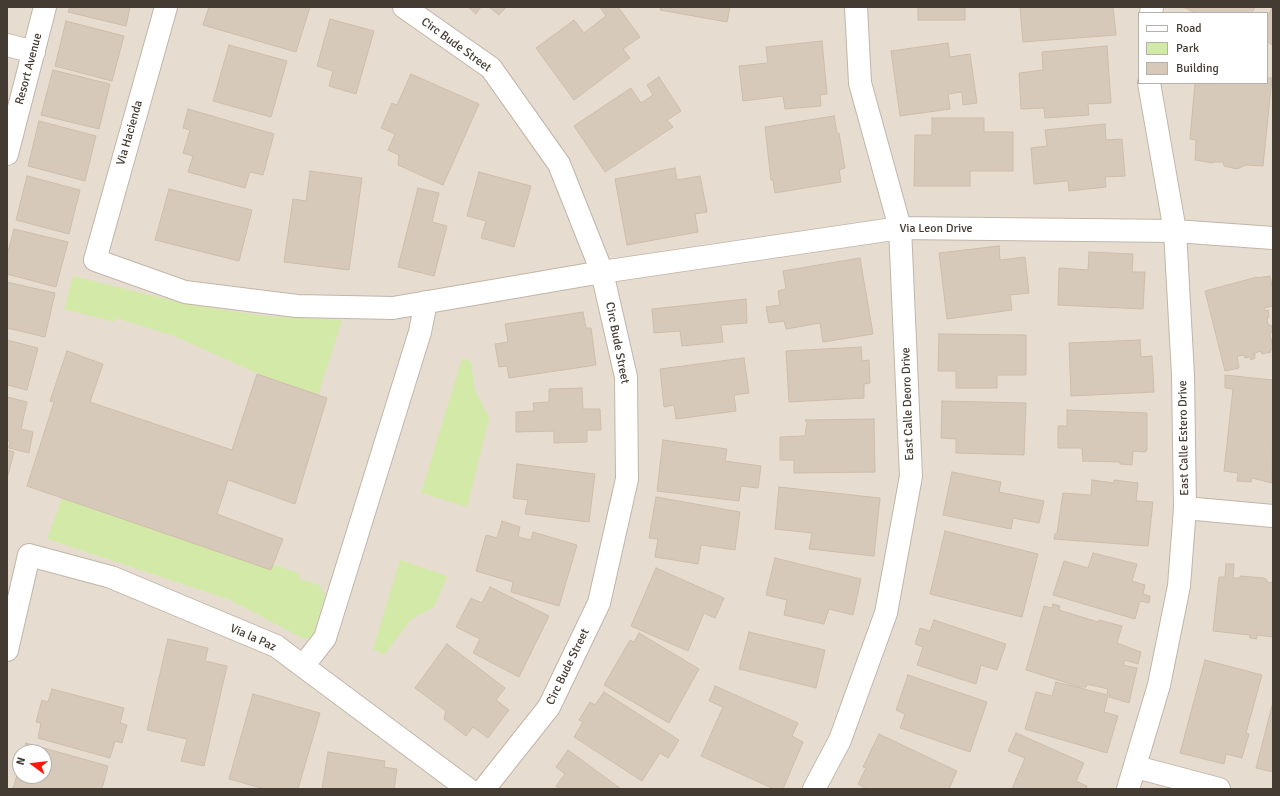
<!DOCTYPE html>
<html>
<head>
<meta charset="utf-8">
<style>
	body { margin:0 }
	#map { position:relative; width:1280px; height:796px; overflow:hidden; background:#f2ece2; font-family:Signika,sans-serif }
	canvas { display:block }
	.frame { position:absolute; inset:0; border:8px solid #443b32; pointer-events:none }
	.legend { position:absolute; left:1138px; top:12px; width:130px; height:72px; box-sizing:border-box; background:#fff; border:1px solid #b4b1ad; margin:0; padding:5px 7px; list-style:none; font-size:12px; color:#443b32 }
	.legend li { display:flex; align-items:center; gap:8px; height:20px }
	.legend b { width:20px; border:1px solid #b4b1ad }
	.north { position:absolute; left:12px; top:744px; width:40px; height:40px; box-sizing:border-box; background:#fff; border:1px solid #b4b1ad; border-radius:50%; rotate:285deg; font-size:11px; font-weight:700; line-height:16px; text-align:center; color:#443b32 }
	.north::after { content:''; display:block; margin:auto; width:14px; height:18px; background:#ff170c; clip-path:polygon(50% 0,100% 100%,50% 72%,0 100%) }
</style>
</head>
<body>
<div id="map">
<canvas width="1280" height="796"></canvas>
<div class="frame"></div>
<ul class="legend">
<li><b style="height:5px;background:#fff"></b>Road</li>
<li><b style="height:11px;background:#d3e9a8"></b>Park</li>
<li><b style="height:11px;background:#d7c9ba"></b>Building</li>
</ul>
<div class="north">N</div>
</div>
<script>
const ctx = document.querySelector('canvas').getContext('2d');
ctx.lineJoin = 'round';
function fill(path, color) { ctx.fillStyle = color; ctx.fill(path, 'evenodd'); }
const shape = rows => new Path2D(rows.map(r => 'M' + r).join(''));
function trace(path, color, width, dash) { ctx.strokeStyle = color; ctx.lineWidth = width; ctx.lineCap = dash ? 'butt' : 'round'; ctx.setLineDash(dash || []); ctx.stroke(path); }
function drawText(font, color, halo, rows, align = 'center') {
  ctx.font = font + ' Signika,sans-serif'; ctx.lineWidth = 4; ctx.setLineDash([]); ctx.textBaseline = 'middle'; ctx.strokeStyle = halo; ctx.fillStyle = color; for (const [text, x, y, turn = 0] of rows) {
    ctx.save(); ctx.translate(x, y); ctx.rotate((+turn || 0) * Math.PI / 180); ctx.textAlign = isNaN(turn) ? turn : align; if (halo) ctx.strokeText(text, 0, 0); ctx.fillText(text, 0, 0); ctx.restore();
  }
}
fill(shape([
	[7,7,1273,7,1273,789,7,789],
	[1139,13,1267,13,1267,83,1139,83],
	[20,752,44,752,44,776,20,776]
]), '#e6ddd0');
fill(shape([
	[73,276,186,304,264,316,342,320,318,395,254,372,174,336,116,318,114,322,64,309],
	[462,358,471,362,475,391,489,418,467,507,421,493],
	[62,498,271,570,273,564,300,574,299,579,319,585,325,595,313,636,304,639,230,600,47,539],
	[400,560,447,576,434,607,411,619,384,655,373,649]
]), '#d3e9a8');
const building = shape([
	[70,7,130,7,126,26,68,12,70,7],
	[209,7,310,7,296,52,203,25,209,7],
	[468,7,481,7,476,14,468,7],
	[489,7,506,7,499,15,489,7],
	[600,7,618,7,640,37,623,49,630,58,574,100,536,48,574,20,584,33,606,16,600,7],
	[661,7,730,7,727,22,660,10,661,7],
	[918,7,965,7,965,20,918,20,918,7],
	[1020,7,1113,7,1116,35,1023,42,1020,7],
	[1183,7,1255,7,1252,13,1196,13,1183,7],
	[1272,7,1273,7,1273,45,1267,42,1267,18,1272,7],
	[330,19,374,31,356,94,329,86,333,71,317,66,330,19],
	[66,21,124,36,112,81,55,66,66,21],
	[822,41,827,94,820,95,821,106,785,109,783,96,743,101,739,66,768,63,766,47,822,41],
	[948,43,950,57,970,54,977,103,963,105,962,92,948,94,950,109,900,116,891,51,948,43],
	[229,45,287,61,271,117,213,101,229,45],
	[1107,46,1111,103,1088,104,1089,115,1045,118,1044,108,1021,109,1019,73,1043,70,1042,52,1107,46],
	[53,70,110,84,99,129,41,115,53,70],
	[411,74,479,104,443,185,398,165,399,155,388,150,395,134,381,128,392,103,397,105,411,74],
	[659,77,681,111,667,120,673,127,605,172,574,126,631,88,641,103,653,95,647,85,659,77],
	[1267,78,1272,78,1263,166,1246,165,1237,169,1224,166,1223,162,1213,162,1213,163,1195,160,1196,140,1190,139,1195,83,1267,83,1267,78],
	[188,109,274,134,263,175,250,172,245,188,188,172,193,156,183,153,190,130,183,128,188,109],
	[834,116,837,133,839,133,845,168,839,170,841,182,775,193,773,180,771,180,765,127,834,116],
	[932,118,984,118,984,132,1013,132,1013,171,970,171,970,186,914,186,915,135,932,135,932,118],
	[39,121,96,136,85,181,28,166,39,121],
	[1105,124,1106,140,1122,139,1125,176,1105,177,1106,187,1069,191,1068,181,1034,184,1031,148,1047,146,1045,130,1105,124],
	[675,168,677,180,700,176,707,212,695,214,698,232,627,245,615,179,675,168],
	[310,171,362,178,349,270,284,262,293,199,306,201,310,171],
	[479,172,531,186,514,247,481,238,486,221,467,216,479,172],
	[27,176,80,190,69,234,16,220,27,176],
	[418,188,439,193,432,222,447,226,434,276,398,267,418,188],
	[169,189,252,210,239,261,155,240,169,189],
	[14,229,68,242,56,287,7,274,7,256,14,229],
	[999,246,1000,260,1025,257,1029,293,1010,295,1012,310,947,319,939,253,999,246],
	[1089,252,1133,254,1132,272,1145,272,1143,309,1058,305,1059,268,1088,270,1089,252],
	[860,258,873,334,823,342,820,323,786,329,784,321,769,323,766,307,780,305,778,291,786,289,783,271,860,258],
	[1270,276,1273,290,1273,306,1264,308,1265,311,1268,310,1269,317,1267,318,1268,325,1271,325,1273,331,1270,334,1273,349,1270,350,1271,352,1262,354,1261,351,1252,354,1255,354,1255,358,1251,360,1250,357,1245,358,1244,355,1237,356,1239,368,1225,371,1205,291,1257,277,1257,278,1270,276],
	[7,282,55,293,45,337,7,328,7,282],
	[746,299,747,323,721,325,723,342,682,346,680,331,654,333,652,309,746,299],
	[583,312,586,328,591,328,596,365,509,378,507,366,499,367,495,344,508,342,505,324,583,312],
	[939,334,1026,335,1026,375,997,375,997,388,956,388,956,371,938,371,939,334],
	[7,340,38,348,27,390,7,385,7,340],
	[1140,340,1141,357,1152,356,1154,392,1071,396,1069,343,1140,340],
	[861,347,862,361,869,360,870,383,864,384,864,398,789,402,786,351,861,347],
	[67,351,103,364,90,402,232,450,257,374,327,398,295,504,228,480,217,514,283,539,271,570,27,486,54,402,50,401,67,351],
	[744,358,749,393,734,395,736,411,676,419,674,405,664,407,660,369,744,358],
	[1225,375,1273,380,1272,483,1252,478,1251,482,1237,481,1238,473,1224,471,1233,389,1225,388,1225,375],
	[582,388,583,409,600,409,601,430,587,430,587,442,554,443,554,431,516,432,516,412,534,411,533,403,549,402,549,389,582,388],
	[7,397,27,402,21,429,33,432,29,453,9,448,10,441,7,441,7,397],
	[942,401,1026,403,1024,455,956,453,956,439,941,438,942,401],
	[1067,410,1147,413,1147,450,1145,452,1133,451,1132,465,1120,464,1120,462,1084,461,1083,462,1082,448,1058,448,1058,426,1067,426,1067,410],
	[874,419,875,472,794,473,794,460,780,460,780,437,805,436,807,423,805,420,874,419],
	[663,440,727,449,725,461,761,466,758,488,741,486,739,501,657,491,663,440],
	[7,450,14,452,7,479,7,450],
	[517,464,595,474,589,522,525,514,528,500,513,498,517,464],
	[952,472,1001,482,999,492,1044,501,1039,523,1013,518,1011,529,943,515,952,472],
	[1092,480,1114,483,1114,480,1138,483,1136,501,1153,502,1148,546,1054,539,1055,534,1057,533,1063,493,1091,495,1092,480],
	[779,487,880,498,874,556,809,549,812,533,775,529,779,487],
	[656,497,740,512,735,550,701,545,698,564,655,557,658,539,649,538,656,497],
	[502,521,520,527,518,537,531,540,533,532,577,545,559,606,511,592,513,582,476,571,486,535,497,538,502,521],
	[945,531,1038,554,1022,617,930,594,945,531],
	[1093,553,1137,564,1132,581,1145,585,1143,594,1150,596,1149,603,1140,601,1135,619,1053,595,1064,561,1088,568,1093,553],
	[775,558,861,579,853,615,829,609,824,624,784,615,787,600,766,595,775,558],
	[1226,564,1234,564,1233,578,1240,578,1240,576,1264,578,1267,580,1267,582,1273,583,1273,637,1257,635,1257,639,1250,638,1250,635,1213,631,1219,577,1225,577,1226,564],
	[656,568,724,598,715,618,704,613,688,651,631,626,656,568],
	[490,587,549,616,519,677,473,653,480,639,456,627,471,598,482,603,490,587],
	[1053,604,1060,606,1059,610,1098,622,1099,620,1122,626,1117,643,1141,652,1138,664,1125,660,1123,665,1137,668,1129,703,1109,697,1110,694,1107,693,1108,689,1087,684,1086,687,1080,687,1026,670,1044,606,1052,608,1053,604],
	[934,620,1006,644,997,670,981,665,976,684,917,665,923,647,915,644,920,628,930,631,934,620],
	[749,632,825,650,816,688,739,669,749,632],
	[639,633,699,669,669,723,604,685,630,640,634,642,639,633],
	[168,639,208,648,205,661,227,666,204,766,181,761,187,739,147,730,168,639],
	[447,644,505,688,496,700,509,710,488,738,473,727,466,736,444,719,446,711,415,688,447,644],
	[1205,660,1262,675,1246,733,1249,734,1242,758,1226,754,1224,764,1180,753,1205,660],
	[908,675,987,702,970,752,900,728,905,714,896,710,908,675],
	[1056,682,1108,695,1104,712,1118,716,1107,753,1025,729,1036,692,1052,696,1056,682],
	[715,686,798,723,792,736,803,742,783,789,774,789,701,756,723,707,709,701,715,686],
	[52,689,124,708,120,723,127,725,122,743,115,741,110,758,38,738,41,723,36,722,42,700,48,702,52,689],
	[604,692,679,740,668,758,660,753,642,781,574,737,583,722,579,720,590,702,595,705,604,692],
	[253,694,320,713,298,789,265,789,229,779,253,694],
	[1273,702,1273,772,1256,768,1273,702],
	[1016,733,1084,763,1076,781,1087,786,1086,789,1012,789,1025,758,1008,751,1016,733],
	[879,734,957,771,949,789,867,789,858,784,866,768,863,767,879,734],
	[26,743,108,766,102,789,13,789,20,764,20,776,44,776,44,752,23,752,26,743],
	[568,750,621,789,559,789,556,786,565,774,556,767,568,750],
	[328,752,385,761,384,767,397,769,394,789,322,789,328,752]
]);
fill(building, '#d7c9ba');
trace(building, '#cfbdaa', 1);
const minor = shape([
	[166,7,95,260,185,292,297,306,393,308,602,272,900,228,1175,231,1273,238],
	[404,7,491,68,559,164,602,272,626,377,627,479,599,603,549,707,484,789],
	[1151,13,1152,7],
	[7,45,34,52],
	[7,154,45,7],
	[1185,508,1273,516],
	[7,650,29,555,111,577,276,646,468,789],
	[303,666,325,638,420,332,426,302],
	[1136,767,1219,789],
	[814,789,840,740,886,613,911,476,900,228,860,83,856,7],
	[1128,789,1159,685,1179,586,1185,508,1183,375,1175,231,1149,83]
]);
trace(minor, '#c1b5a8', 24);
trace(minor, '#fff', 22);
drawText('12px', '#443b32', '#fff', [
	["Circ Bude Street",456,45,36],
	["Resort Avenue",29,69,-75],
	["Via Hacienda",130,133,-74],
	["Via Leon Drive",936,229],
	["Circ Bude Street",617,343,79],
	["East Calle Deoro Drive",908,404,-92],
	["East Calle Estero Drive",1184,438,-91],
	["Via la Paz",253,638,24],
	["Circ Bude Street",568,667,-64]
]);
</script>
</body>
</html>
